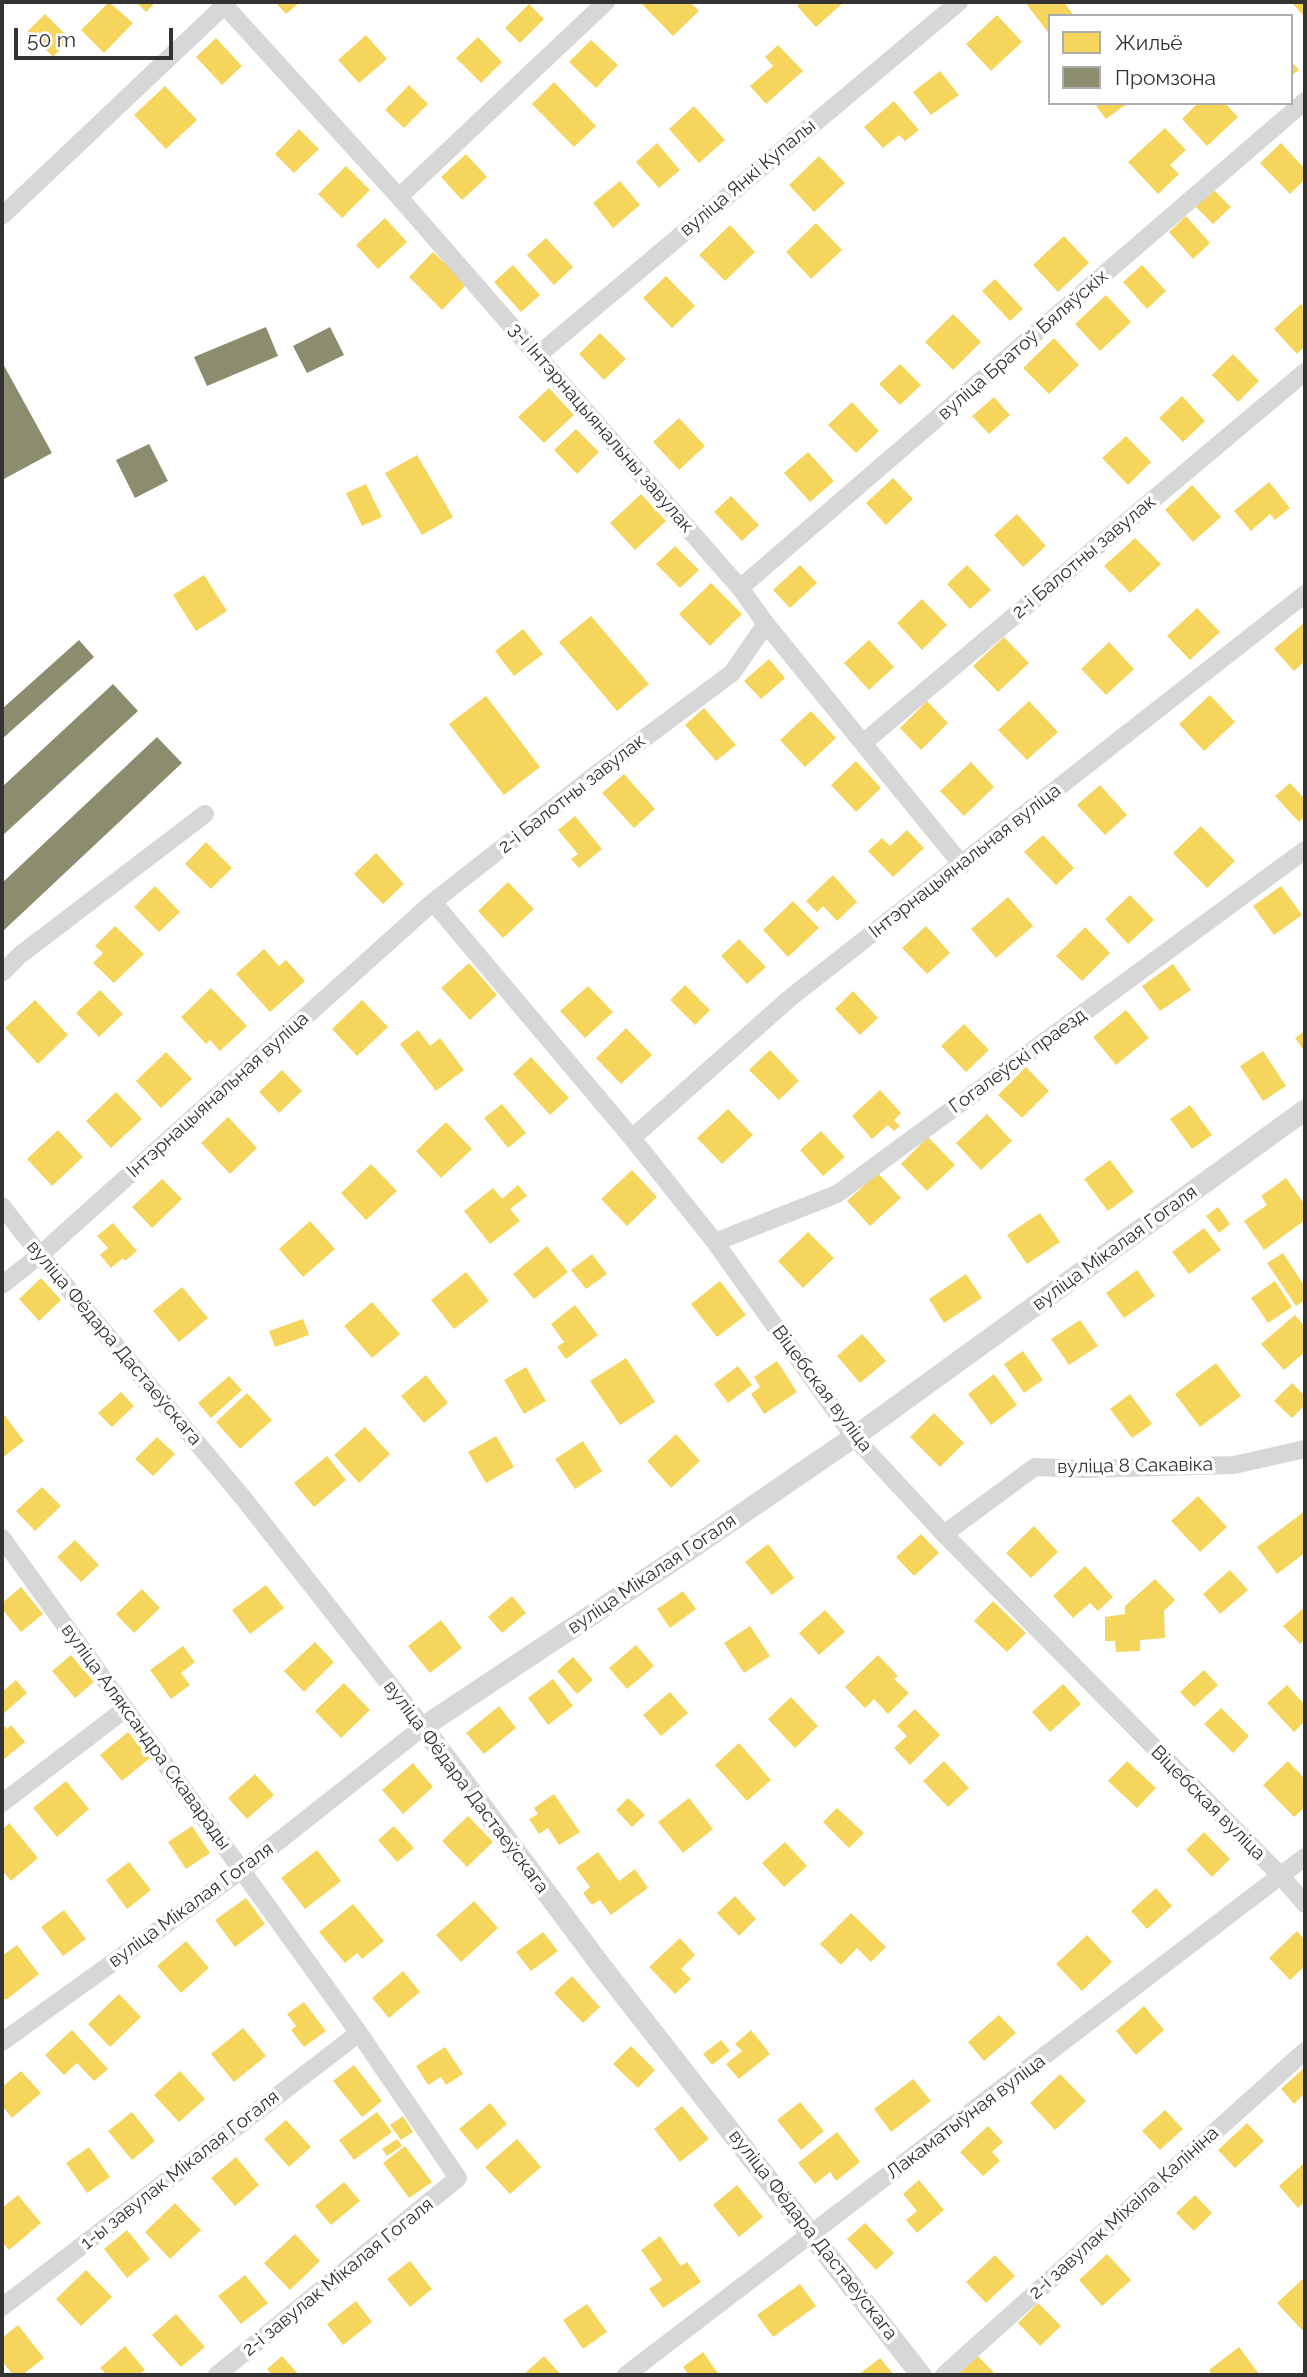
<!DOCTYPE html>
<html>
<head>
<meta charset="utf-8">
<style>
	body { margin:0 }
	#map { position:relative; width:1307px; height:2377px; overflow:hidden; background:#fff; font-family:Raleway,sans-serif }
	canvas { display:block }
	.frame { position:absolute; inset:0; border:4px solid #333; pointer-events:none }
	.legend { position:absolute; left:1048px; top:14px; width:245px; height:91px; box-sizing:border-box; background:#fff; border:2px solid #adadad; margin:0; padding:9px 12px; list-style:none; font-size:21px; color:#333 }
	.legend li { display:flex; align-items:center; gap:14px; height:35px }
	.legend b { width:35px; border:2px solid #adadad }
	.scale { position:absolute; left:14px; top:28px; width:159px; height:32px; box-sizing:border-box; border:4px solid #333; border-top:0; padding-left:9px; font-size:21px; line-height:24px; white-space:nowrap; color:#333; -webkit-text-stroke:5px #fff; paint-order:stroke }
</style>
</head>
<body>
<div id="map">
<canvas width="1307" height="2377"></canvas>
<div class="frame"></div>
<ul class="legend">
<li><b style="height:19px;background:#f6d55c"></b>Жильё</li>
<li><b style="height:19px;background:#8c8c6e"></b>Промзона</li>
</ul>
<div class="scale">50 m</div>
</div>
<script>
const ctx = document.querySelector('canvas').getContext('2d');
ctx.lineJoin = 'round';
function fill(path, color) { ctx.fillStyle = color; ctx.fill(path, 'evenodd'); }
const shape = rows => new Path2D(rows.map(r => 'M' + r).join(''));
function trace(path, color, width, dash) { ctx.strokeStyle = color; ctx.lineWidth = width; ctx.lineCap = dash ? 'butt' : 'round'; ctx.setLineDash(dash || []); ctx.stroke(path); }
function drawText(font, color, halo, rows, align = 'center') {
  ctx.font = font + ' Raleway,sans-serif'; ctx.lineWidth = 7; ctx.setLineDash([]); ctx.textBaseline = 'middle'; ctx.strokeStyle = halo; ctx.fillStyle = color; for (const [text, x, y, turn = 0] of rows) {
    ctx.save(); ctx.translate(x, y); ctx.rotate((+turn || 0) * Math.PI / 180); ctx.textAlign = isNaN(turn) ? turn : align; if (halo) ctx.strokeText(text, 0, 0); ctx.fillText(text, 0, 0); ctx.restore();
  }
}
fill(shape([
	[109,2,133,23,104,53,81,30],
	[136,2,156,2,146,12],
	[275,2,300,2,286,14],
	[640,2,690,2,699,11,673,36],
	[801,2,844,2,816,27,797,6],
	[1025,2,1064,2,1074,16,1050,16,1050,35],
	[1291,2,1305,2,1305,17],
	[529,4,544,19,520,43,505,28],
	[45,14,70,39,53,57,28,31],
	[997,15,1022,42,991,71,966,44],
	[366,35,387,59,359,83,338,60],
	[478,37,502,62,481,83,456,58],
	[216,38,242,66,222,85,196,57],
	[591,40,618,65,596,88,569,62],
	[778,45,803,71,766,104,750,86,773,66,765,57],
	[1291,61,1299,70,1291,76],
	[940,71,959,95,931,115,913,92],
	[554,82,596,126,574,147,532,104],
	[409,85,428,104,404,128,385,110],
	[165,86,197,120,166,149,134,115],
	[894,101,919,130,905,141,899,135,883,148,864,127],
	[1099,103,1128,103,1106,119,1096,106],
	[1198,103,1225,103,1238,117,1207,146,1182,119],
	[694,106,725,140,699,163,669,129],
	[1165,128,1186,150,1170,165,1179,174,1158,194,1128,162],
	[299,129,319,149,294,173,275,154],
	[657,143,680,170,659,188,636,162],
	[1281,143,1305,169,1305,179,1290,194,1260,163],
	[466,154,487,177,462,200,441,177],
	[819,156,845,183,814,212,789,185],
	[346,166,370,190,342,218,318,194],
	[620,181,640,205,613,228,593,203],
	[1213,189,1231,207,1213,224,1195,206],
	[1186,216,1210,243,1193,259,1169,232],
	[385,218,407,242,378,269,356,245],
	[816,223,842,250,811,279,786,252],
	[730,225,755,252,725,281,699,255],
	[1064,236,1089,263,1058,292,1033,265],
	[546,238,573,267,554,285,527,255],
	[433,252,467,284,442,310,409,277],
	[513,265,540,295,521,312,494,282],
	[1142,265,1166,291,1147,309,1123,282],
	[666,276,695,306,672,328,643,298],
	[995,279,1023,309,1010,321,982,291],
	[1106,295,1131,322,1100,351,1075,324],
	[1301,304,1305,309,1305,346,1297,354,1274,329],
	[953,314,981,342,953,370,925,342],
	[600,333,626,359,604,380,579,354],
	[1054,338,1079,365,1049,394,1023,368],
	[1233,354,1259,381,1238,402,1212,375],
	[900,364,921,385,900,405,879,384],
	[549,388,574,415,544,443,518,417],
	[1182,396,1205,421,1183,442,1159,418],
	[994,397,1010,415,989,434,972,416],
	[852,402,879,431,856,453,828,425],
	[679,418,705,446,679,470,653,442],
	[576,429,599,452,577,474,554,450],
	[1126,436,1151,462,1128,485,1102,458],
	[808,452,834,481,810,502,784,473],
	[417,455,453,517,422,535,385,473],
	[893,478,913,499,886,525,866,503],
	[1269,482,1290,508,1275,520,1270,514,1251,531,1234,511],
	[366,484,382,517,362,526,346,493],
	[1192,485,1221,517,1193,542,1165,510],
	[641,494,666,521,635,550,610,523],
	[731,496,759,525,742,541,714,512],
	[1017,514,1046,546,1023,567,994,535],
	[1135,538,1161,564,1130,593,1104,566],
	[675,546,699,570,680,588,656,564],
	[800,565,817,583,790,608,773,590],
	[967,565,991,590,970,609,947,584],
	[204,575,227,611,196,631,173,595],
	[711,583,742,614,710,646,679,614],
	[922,599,947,625,922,650,897,623],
	[1197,608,1220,632,1190,660,1167,636],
	[591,616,649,684,617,711,559,642],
	[1305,622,1305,661,1294,671,1274,649],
	[523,629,543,654,514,676,495,651],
	[1004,637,1029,663,998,692,973,666],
	[869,640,894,667,869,690,844,663],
	[1109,642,1134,669,1106,695,1081,669],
	[769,659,785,678,761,699,744,681],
	[1210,695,1235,722,1204,751,1179,724],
	[486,696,540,767,504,795,449,724],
	[927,701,948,723,921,750,900,728],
	[1029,701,1058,732,1027,760,998,730],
	[704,708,736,745,716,761,685,725],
	[811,711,836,738,805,767,780,740],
	[856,761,881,788,856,812,831,785],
	[971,762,994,787,964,816,940,791],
	[624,774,655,809,634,828,602,793],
	[1290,783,1305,799,1305,816,1299,822,1275,796],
	[1100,785,1127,815,1105,835,1077,805],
	[575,816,602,849,579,868,571,859,578,854,558,830],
	[1201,826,1235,861,1207,888,1173,853],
	[907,830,924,848,893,877,868,851,882,838,890,846],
	[1043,835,1074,868,1056,885,1024,852],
	[206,842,232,868,211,889,185,864],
	[376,853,404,884,383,904,354,874],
	[833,875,857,902,837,921,823,906,817,912,806,901],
	[508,882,534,909,503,938,478,911],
	[155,886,180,912,159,932,134,907],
	[1281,886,1302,915,1274,935,1253,906],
	[1130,895,1154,920,1128,944,1105,919],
	[1008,897,1033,926,996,958,971,929],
	[793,901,819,928,788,957,763,930],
	[115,926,144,954,114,983,93,963,103,953,95,946],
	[926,926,950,953,927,974,902,948],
	[1085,927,1110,953,1082,981,1056,956],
	[739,939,766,967,747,984,721,956],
	[264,949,279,966,286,960,305,981,270,1012,236,974],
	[469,963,497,995,470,1020,441,988],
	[1173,964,1191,990,1160,1011,1142,986],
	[685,985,710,1010,695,1025,670,1000],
	[588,986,613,1012,585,1038,560,1011],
	[211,988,247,1026,220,1051,210,1040,206,1044,181,1017],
	[100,990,123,1014,99,1037,76,1013],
	[853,991,878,1018,860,1035,835,1009],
	[35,1000,68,1035,38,1064,5,1028],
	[362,1000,388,1027,357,1056,332,1029],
	[1126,1010,1149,1038,1116,1065,1093,1037],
	[964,1024,989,1050,966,1072,941,1046],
	[626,1028,652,1055,621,1084,596,1058],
	[418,1030,430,1046,440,1038,464,1070,436,1091,400,1044],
	[1305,1031,1305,1052,1295,1038],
	[770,1050,799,1081,779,1100,749,1070],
	[1263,1051,1286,1086,1263,1101,1240,1066],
	[166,1052,192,1079,161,1108,136,1081],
	[531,1057,569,1098,550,1115,513,1074],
	[1026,1067,1049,1091,1022,1118,998,1095],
	[282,1070,302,1091,279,1113,259,1092],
	[880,1090,901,1113,894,1120,900,1126,894,1131,888,1125,872,1139,852,1116],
	[116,1092,142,1119,111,1148,86,1121],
	[502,1104,526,1133,508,1148,484,1118],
	[1190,1105,1212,1135,1192,1149,1170,1119],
	[728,1109,753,1135,722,1164,697,1138],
	[987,1114,1012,1141,981,1170,956,1143],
	[228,1117,257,1148,230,1174,201,1143],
	[446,1122,472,1149,441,1178,416,1151],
	[58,1130,83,1157,52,1186,27,1159],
	[821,1131,845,1157,823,1176,800,1150],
	[928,1137,955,1165,927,1191,901,1164],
	[1110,1160,1134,1192,1108,1211,1084,1179],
	[371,1164,397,1191,366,1220,341,1193],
	[632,1170,657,1197,627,1226,601,1199],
	[878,1173,901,1198,870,1226,847,1201],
	[1286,1178,1305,1205,1305,1220,1264,1250,1244,1221,1267,1205,1261,1196],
	[162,1179,182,1199,152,1228,132,1207],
	[518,1185,527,1196,510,1209,520,1221,490,1244,464,1211,493,1188,502,1199],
	[1218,1207,1230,1224,1219,1233,1206,1216],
	[1040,1213,1060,1242,1027,1264,1007,1235],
	[310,1221,335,1249,303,1277,279,1249],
	[113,1223,137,1251,125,1261,123,1258,111,1268,100,1255,108,1248,97,1236],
	[1204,1228,1221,1250,1189,1274,1172,1252],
	[808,1232,834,1258,803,1288,778,1261],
	[547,1246,568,1272,534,1299,513,1274],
	[1283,1253,1305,1287,1305,1300,1296,1306,1267,1263],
	[592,1254,607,1274,586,1289,571,1270],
	[1137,1270,1155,1296,1124,1318,1106,1293],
	[466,1272,489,1301,454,1329,431,1300],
	[966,1274,982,1298,944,1323,929,1299],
	[41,1278,61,1300,39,1321,19,1299],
	[720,1281,746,1315,717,1337,691,1304],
	[1275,1281,1292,1307,1268,1323,1251,1298],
	[182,1287,208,1318,179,1342,153,1311],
	[372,1302,400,1334,372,1358,344,1326],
	[575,1305,598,1335,566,1359,557,1347,564,1342,551,1324],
	[1295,1315,1305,1327,1305,1352,1284,1370,1261,1344],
	[303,1319,309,1335,275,1347,269,1331],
	[1080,1320,1098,1346,1069,1365,1051,1339],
	[862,1334,886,1361,860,1383,837,1356],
	[1023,1351,1043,1380,1024,1393,1004,1364],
	[626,1358,655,1402,620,1425,590,1381],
	[777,1361,797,1392,764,1414,751,1394,760,1387,754,1377],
	[1216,1363,1241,1396,1200,1427,1175,1394],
	[738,1366,752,1385,728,1403,714,1384],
	[526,1367,546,1401,524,1414,504,1380],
	[994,1374,1017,1405,991,1425,968,1394],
	[426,1375,448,1403,424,1423,401,1396],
	[229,1376,242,1390,211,1418,198,1403],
	[1292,1383,1305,1396,1305,1405,1292,1418,1274,1401],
	[121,1392,134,1406,112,1427,98,1413],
	[247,1393,272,1420,240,1449,216,1422],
	[1130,1394,1152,1424,1132,1438,1110,1409],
	[2,1412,24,1441,2,1458],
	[934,1413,964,1443,940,1467,910,1437],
	[365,1427,390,1454,359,1483,334,1455],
	[676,1434,700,1461,671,1488,647,1461],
	[496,1436,514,1467,486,1483,468,1452],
	[157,1437,175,1454,153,1476,135,1459],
	[583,1441,602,1471,575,1489,555,1459],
	[327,1456,346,1480,314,1507,294,1483],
	[42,1487,61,1506,35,1531,16,1511],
	[1198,1496,1227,1527,1200,1552,1171,1521],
	[1305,1511,1305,1553,1277,1574,1257,1547],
	[1034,1526,1058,1552,1031,1578,1006,1553],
	[921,1534,939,1553,914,1576,896,1557],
	[75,1540,99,1565,81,1582,57,1557],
	[768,1544,794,1578,772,1595,745,1562],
	[1085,1566,1113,1597,1098,1611,1090,1603,1073,1618,1053,1596],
	[1230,1570,1248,1590,1220,1614,1203,1594],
	[1155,1579,1175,1600,1164,1611,1165,1638,1140,1640,1140,1651,1116,1652,1115,1641,1105,1641,1105,1617,1125,1614,1125,1606],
	[266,1585,284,1608,250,1634,232,1610],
	[21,1587,43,1614,21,1632,2,1609,2,1603],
	[142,1589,160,1608,134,1633,116,1614],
	[683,1591,696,1609,670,1628,657,1609],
	[512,1596,526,1613,502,1633,488,1617],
	[993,1601,1026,1633,1007,1652,974,1621],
	[1305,1607,1305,1639,1300,1644,1283,1626],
	[825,1610,845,1632,819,1655,799,1633],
	[441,1620,462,1648,430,1673,408,1646],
	[750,1626,770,1656,744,1673,724,1643],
	[315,1642,334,1662,304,1692,284,1671],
	[636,1645,654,1666,627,1689,609,1668],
	[183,1646,195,1662,181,1673,190,1685,171,1699,150,1670],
	[71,1655,94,1682,75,1698,52,1671],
	[878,1655,898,1676,894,1679,909,1693,888,1714,874,1699,865,1708,845,1687],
	[573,1657,593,1680,577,1694,557,1671],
	[1204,1670,1218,1685,1194,1707,1180,1692],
	[553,1679,573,1706,548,1725,528,1698],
	[16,1680,27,1693,2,1715,2,1692],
	[344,1683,370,1710,341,1738,315,1711],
	[1063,1684,1081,1704,1050,1732,1032,1712],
	[1287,1685,1305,1705,1305,1721,1294,1732,1267,1703],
	[670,1692,688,1713,661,1736,643,1715],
	[791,1697,818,1726,795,1748,768,1719],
	[499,1706,516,1728,484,1754,466,1733],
	[1221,1708,1249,1736,1233,1753,1204,1724],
	[915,1709,940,1735,910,1765,894,1748,907,1736,897,1726],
	[2,1723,7,1729,11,1725,25,1742,3,1760],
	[128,1732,150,1758,122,1781,100,1755],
	[739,1743,771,1780,747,1801,715,1765],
	[944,1761,969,1788,948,1807,923,1781],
	[1127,1761,1156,1788,1137,1808,1108,1781],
	[1288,1761,1305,1779,1305,1807,1294,1817,1263,1785],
	[413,1763,433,1787,403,1814,382,1790],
	[255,1774,274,1795,247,1819,228,1798],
	[66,1781,89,1809,57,1837,33,1808],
	[554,1794,580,1832,559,1845,548,1828,539,1834,529,1819,538,1814,534,1808],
	[628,1798,645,1815,632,1827,616,1810],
	[689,1798,713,1829,683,1853,658,1822],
	[837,1808,864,1833,849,1848,823,1822],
	[468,1816,493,1842,467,1867,442,1841],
	[9,1823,38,1858,11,1881,2,1870,2,1830],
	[192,1826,210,1853,186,1869,168,1842],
	[394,1826,414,1848,397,1862,378,1840],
	[1204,1832,1230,1859,1212,1877,1186,1850],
	[785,1842,807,1866,784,1887,762,1863],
	[317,1850,341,1881,305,1909,281,1878],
	[598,1852,619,1881,635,1869,648,1888,611,1915,600,1900,592,1905,583,1893,590,1887,576,1868],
	[129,1862,151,1890,127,1909,106,1880],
	[1156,1888,1172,1906,1147,1929,1131,1911],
	[735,1896,756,1919,739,1936,717,1913],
	[246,1898,265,1924,235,1947,215,1920],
	[474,1901,498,1928,461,1962,436,1935],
	[353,1904,384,1941,362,1959,357,1953,345,1963,319,1932],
	[64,1910,86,1939,63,1956,41,1927],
	[851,1913,886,1947,871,1962,857,1948,841,1965,820,1944],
	[1297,1931,1305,1940,1305,1966,1290,1980,1269,1958],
	[543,1932,558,1951,531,1971,516,1952],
	[1087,1935,1112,1962,1082,1991,1056,1964],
	[680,1938,695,1955,681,1969,691,1979,675,1994,649,1967],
	[186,1941,209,1968,181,1993,157,1966],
	[17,1945,39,1974,6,2000,2,1995,2,1956],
	[403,1971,420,1992,389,2018,372,1998],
	[572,1976,600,2007,583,2023,554,1993],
	[119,1994,141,2017,110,2047,88,2024],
	[304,2002,326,2031,304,2047,291,2030,296,2026,287,2014],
	[1144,2006,1164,2030,1136,2055,1116,2031],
	[999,2015,1016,2033,984,2061,968,2042],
	[243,2028,266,2056,234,2082,211,2054],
	[72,2030,108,2069,94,2081,77,2063,64,2075,45,2055],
	[751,2030,770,2054,739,2079,726,2064,742,2051,735,2044],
	[721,2040,730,2051,712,2065,703,2054],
	[631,2046,655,2070,638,2088,613,2064],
	[445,2047,463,2074,446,2085,441,2077,428,2085,416,2066],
	[354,2065,382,2101,362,2117,333,2081],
	[1305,2067,1305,2093,1294,2104,1281,2089],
	[21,2071,41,2093,12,2118,2,2106,2,2087],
	[180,2071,205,2099,179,2122,154,2095],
	[1060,2074,1086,2101,1055,2130,1030,2103],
	[913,2079,931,2101,891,2132,874,2109],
	[800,2102,824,2131,801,2150,777,2120],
	[490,2103,507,2124,477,2150,459,2129],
	[682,2106,709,2139,680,2162,654,2129],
	[1165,2110,1183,2129,1160,2150,1142,2131],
	[132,2112,155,2141,132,2160,108,2131],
	[377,2112,392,2132,354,2160,339,2140],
	[403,2116,413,2132,401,2140,390,2125],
	[286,2120,311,2147,289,2167,264,2139],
	[1247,2123,1264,2141,1235,2168,1218,2150],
	[988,2126,1003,2142,992,2152,1000,2161,983,2176,960,2152],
	[837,2132,860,2162,836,2181,830,2172,815,2184,798,2163],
	[397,2139,402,2146,387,2156,382,2149],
	[517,2139,541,2167,510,2194,485,2167],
	[405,2146,432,2182,409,2198,383,2163],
	[89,2147,110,2177,87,2193,66,2163],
	[236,2157,259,2185,235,2206,211,2178],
	[1303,2164,1305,2166,1305,2201,1298,2208,1279,2186],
	[919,2180,944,2210,917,2233,906,2220,917,2211,903,2194],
	[344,2182,360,2201,331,2225,315,2206],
	[737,2185,763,2217,739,2237,713,2205],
	[18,2195,41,2223,9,2250,2,2242,2,2208],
	[1195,2195,1212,2213,1194,2231,1176,2213],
	[175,2203,201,2230,170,2259,145,2232],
	[865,2223,894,2253,876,2270,847,2239],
	[127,2230,150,2259,127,2278,104,2249],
	[295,2234,320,2261,290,2290,264,2263],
	[660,2236,681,2266,687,2262,701,2282,663,2308,649,2289,662,2280,641,2250],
	[1107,2254,1131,2280,1102,2306,1079,2280],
	[995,2255,1015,2276,986,2303,966,2282],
	[410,2261,432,2289,410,2307,387,2279],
	[86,2270,112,2297,81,2326,56,2299],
	[245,2275,268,2303,241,2324,218,2296],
	[1305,2277,1305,2327,1302,2330,1277,2303],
	[800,2284,816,2306,773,2337,757,2315],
	[356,2301,372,2322,343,2345,327,2324],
	[1038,2303,1061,2326,1040,2346,1018,2323],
	[587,2304,607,2332,583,2349,563,2320],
	[176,2314,205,2347,181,2367,152,2335],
	[18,2325,44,2358,26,2372,28,2375,13,2375,2,2361,2,2338],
	[125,2346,145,2370,138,2375,107,2375,100,2368],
	[1239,2347,1259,2374,1212,2375,1209,2370],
	[703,2352,719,2375,689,2375,683,2367],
	[282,2356,299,2375,272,2375,267,2369],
	[544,2356,561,2375,523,2375],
	[978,2356,996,2375,957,2375],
	[880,2358,894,2375,858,2375]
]), '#f6d55c');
fill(shape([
	[266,327,278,356,207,386,194,357],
	[330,327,344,355,307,373,293,346],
	[2,362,52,453,2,480],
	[149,444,168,481,135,498,116,460],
	[79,640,94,657,2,739,2,709],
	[113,684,138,711,2,836,2,787],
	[157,737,182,763,2,932,2,883]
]), '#8c8c6e');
trace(shape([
	[224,5,399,197,740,588,766,624,962,865],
	[399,197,606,2],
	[2,216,228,2],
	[538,355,959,2],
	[740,588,1305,101],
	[863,743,1305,372],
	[433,902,632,1138,715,1242,854,1437,944,1534,1281,1876,1305,1904],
	[2,973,20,955,205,814],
	[632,1138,790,998,1305,594],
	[2,1206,40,1255,244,1499,423,1727,242,1870,2,2042],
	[715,1242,837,1194,1305,850],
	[2,1285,40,1255,433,902,595,775,732,673,766,624],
	[944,1534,1035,1467,1084,1469,1234,1465,1305,1449],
	[2,1538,359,2033,458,2178,217,2375],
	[2,1803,124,1710],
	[2,2307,359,2033],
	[626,2375,1305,1857],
	[944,2375,1305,2051]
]), '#d7d7d7', 18);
trace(shape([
	[921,2375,602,1967,423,1727,676,1559,854,1437,1305,1110]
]), '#d7d7d7', 21);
drawText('19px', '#333', '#fff', [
	["вуліца Янкі Купалы",748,178,-40],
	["вуліца Братоў Бяляўскіх",1023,345,-41],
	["3-і Інтэрнацыянальны завулак",601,428,49],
	["2-і Балотны завулак",1084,557,-40],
	["2-і Балотны завулак",572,794,-38],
	["Інтэрнацыянальная вуліца",965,861,-38],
	["Гогалеўскі праезд",1018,1061,-36],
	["Інтэрнацыянальная вуліца",218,1095,-42],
	["вуліца Мікалая Гогаля",1115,1248,-36],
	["вуліца Фёдара Дастаеўскага",114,1343,50],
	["Віцебская вуліца",822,1389,53],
	["вуліца 8 Сакавіка",1135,1466,-1],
	["вуліца Мікалая Гогаля",652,1574,-34],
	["вуліца Аляксандра Скаварады",146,1737,54],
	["вуліца Фёдара Дастаеўскага",466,1787,53],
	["Віцебская вуліца",1208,1803,45],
	["вуліца Мікалая Гогаля",191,1905,-36],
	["Лакаматыўная вуліца",966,2117,-37],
	["1-ы завулак Мікалая Гогаля",180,2170,-38],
	["2-і завулак Міхаіла Калініна",1124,2213,-42],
	["вуліца Фёдара Дастаеўскага",813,2235,52],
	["2-і завулак Мікалая Гогаля",338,2277,-39]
]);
</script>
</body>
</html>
